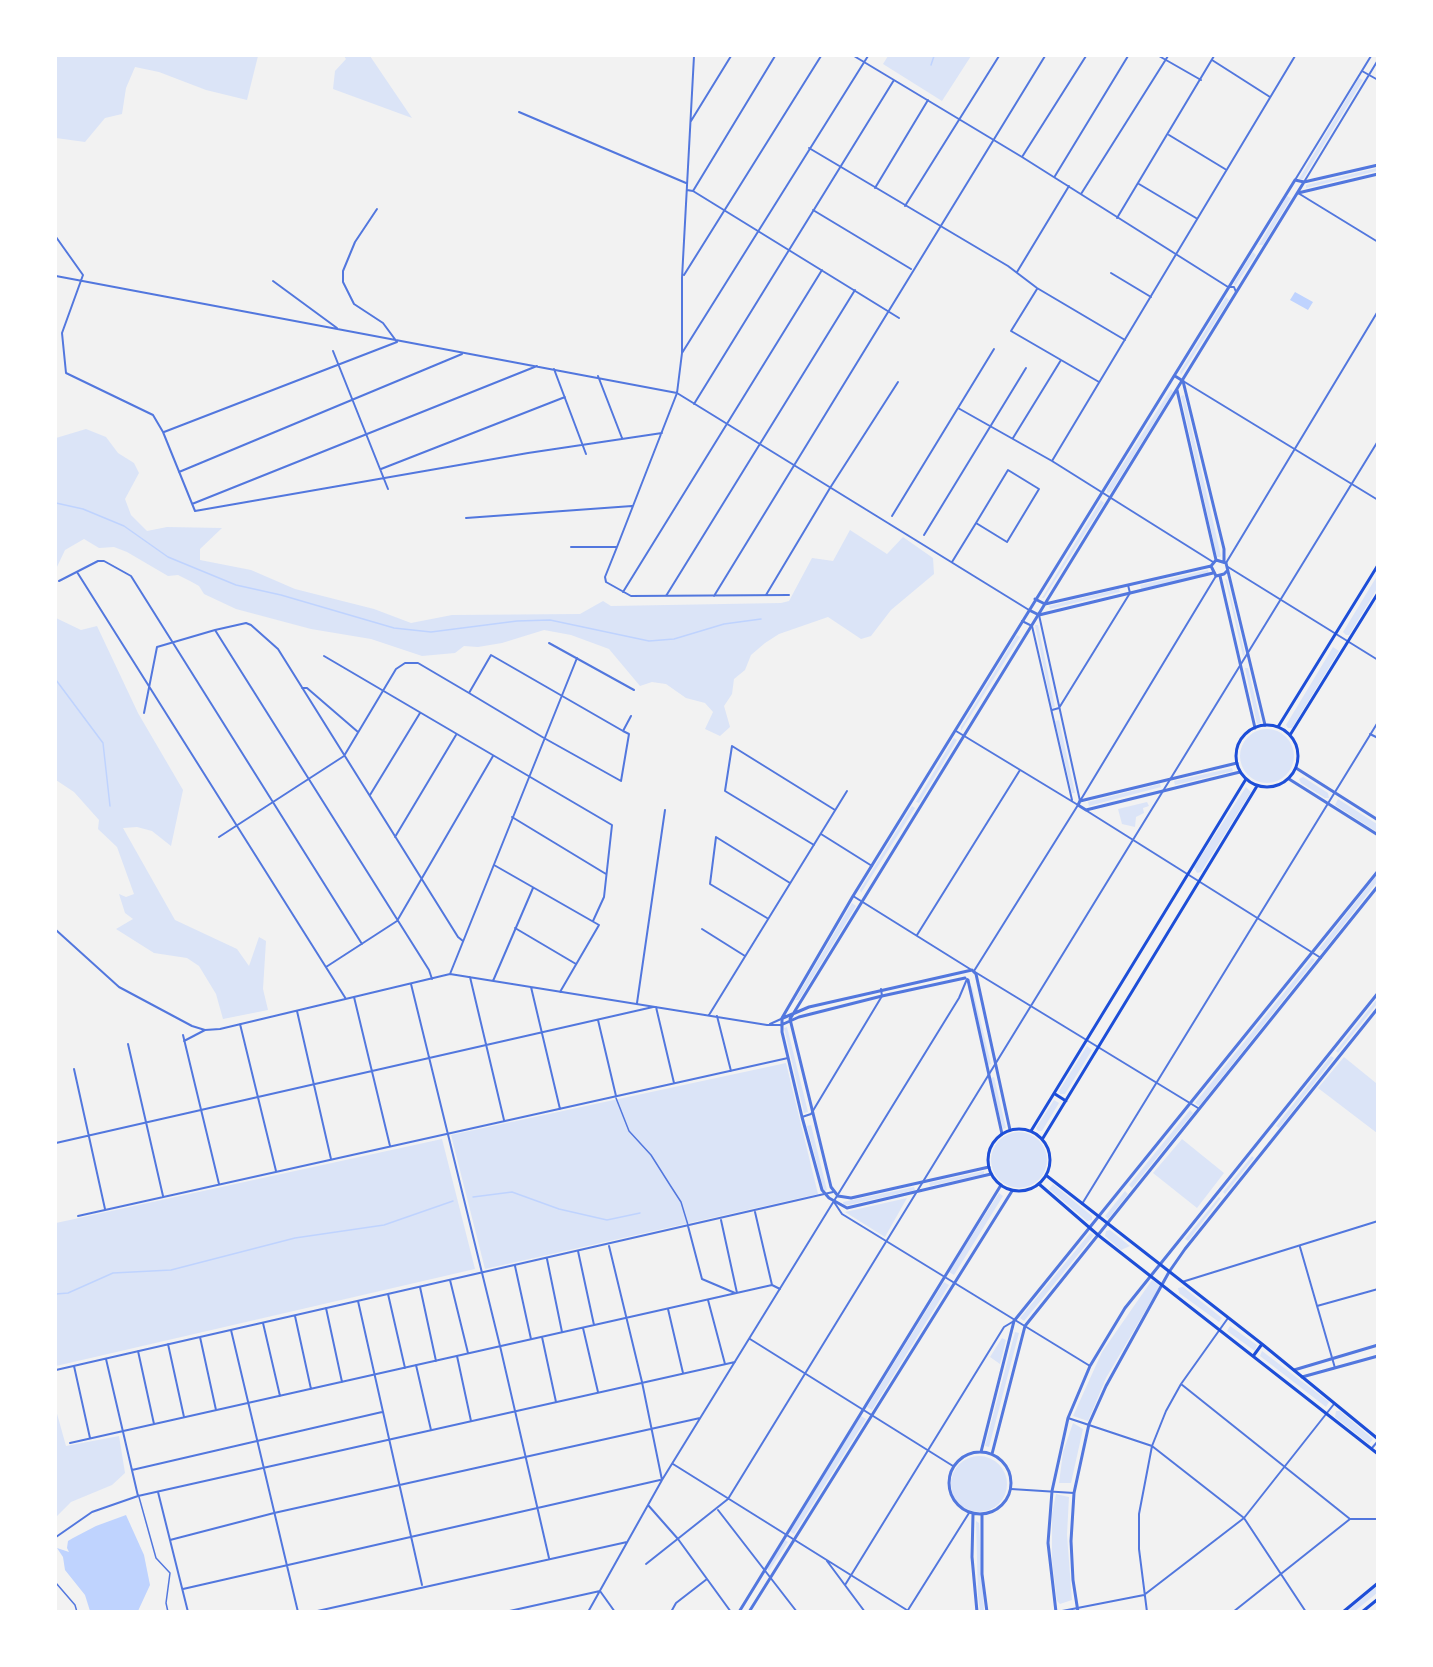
<!DOCTYPE html>
<html>
<head>
<meta charset="utf-8">
<style>
	body { margin:0 }
	#map { position:relative; width:1433px; height:1667px; overflow:hidden; background:#f2f2f2; font-family:Signika,sans-serif }
	canvas { display:block }
	.frame { position:absolute; inset:0; border:57px solid #fff; pointer-events:none }
</style>
</head>
<body>
<div id="map">
<canvas width="1433" height="1667"></canvas>
<div class="frame"></div>
</div>
<script>
const ctx = document.querySelector('canvas').getContext('2d');
ctx.lineJoin = 'round';
function fill(path, color) { ctx.fillStyle = color; ctx.fill(path, 'evenodd'); }
const shape = rows => new Path2D(rows.map(r => 'M' + r).join(''));
function trace(path, color, width, dash) { ctx.strokeStyle = color; ctx.lineWidth = width; ctx.lineCap = dash ? 'butt' : 'round'; ctx.setLineDash(dash || []); ctx.stroke(path); }
fill(shape([
	[56,56,258,56,247,100,206,90,159,72,135,67,126,88,122,114,105,118,85,142,56,138],
	[344,56,370,56,412,118,333,89,335,71,346,59],
	[888,56,971,56,942,101,883,64],
	[1359,78,1363,80,1303,179,1299,179],
	[1377,168,1377,171,1306,188,1306,185],
	[1287,196,1291,198,1263,245,1259,245],
	[1253,252,1256,255,1235,286,1234,283],
	[1226,297,1229,300,1181,375,1180,372],
	[1171,389,1173,392,1111,492,1107,493,1107,489],
	[1184,395,1221,556,1220,557,1217,557,1181,396],
	[86,429,106,437,118,453,134,463,139,473,125,499,131,515,147,531,167,527,222,528,200,549,200,560,251,570,295,589,374,609,411,623,452,615,580,614,603,601,611,606,781,603,789,601,812,558,833,561,850,530,887,554,903,537,933,558,934,574,891,610,871,636,861,639,828,617,779,634,765,643,751,655,745,670,734,679,732,694,724,706,730,727,720,736,705,729,713,712,705,703,686,698,666,684,652,682,640,686,609,649,571,635,544,630,502,643,478,647,464,646,455,653,422,656,371,639,311,629,236,609,204,594,199,586,190,581,178,575,168,576,127,552,114,547,99,548,84,539,65,550,56,569,56,438],
	[1101,500,1104,503,1044,598,1042,598],
	[1208,570,1209,574,1141,589,1140,585],
	[1377,576,1377,589,1349,635,1346,635,1343,632],
	[1225,578,1227,580,1245,654,1243,656],
	[1119,589,1120,592,1050,609,1049,606],
	[56,618,81,630,97,626,138,713,183,790,171,846,152,831,137,827,123,828,175,920,237,949,249,966,259,937,266,941,263,989,268,1010,223,1019,216,994,199,966,187,958,154,953,116,929,133,919,125,913,119,894,126,897,134,894,117,847,98,829,99,820,74,792,56,780],
	[1035,625,1038,625,1055,707,1052,708],
	[1017,635,1020,637,961,731,961,727],
	[1333,647,1339,651,1292,728,1288,728,1286,725],
	[1245,668,1248,668,1261,723,1257,724],
	[1059,720,1075,793,1072,793,1055,721],
	'1240 756a27 27 0 1 1 54 0a27 27 0 1 1-54 0Z',
	[954,738,957,740,919,803,916,802],
	[1232,768,1233,771,1175,785,1174,781],
	[1303,777,1328,793,1329,798,1325,798,1301,783,1299,779],
	[1160,784,1161,787,1089,806,1088,802],
	[1246,787,1251,792,1201,872,1197,873,1194,867],
	[1338,799,1377,824,1377,832,1335,805],
	[1147,802,1149,806,1143,808,1144,813,1136,817,1135,827,1122,824,1118,809],
	[912,806,915,808,861,893,860,890],
	[1377,875,1377,882,1323,951,1319,949],
	[852,903,856,906,799,1000,795,1000],
	[1312,958,1315,960,1199,1106,1195,1103],
	[972,986,991,1064,988,1065,970,987],
	[1377,999,1377,1004,1338,1053,1336,1051],
	[787,1027,808,1112,804,1113,784,1028],
	[1087,1046,1092,1050,1065,1094,1060,1094,1059,1091],
	[1331,1056,1334,1058,1279,1128,1276,1126],
	[1344,1057,1376,1083,1377,1082,1377,1133,1318,1088],
	[786,1063,818,1194,485,1269,451,1135],
	[994,1077,1006,1128,1003,1129,990,1078],
	[1054,1100,1059,1103,1042,1131,1038,1131,1036,1128],
	[1190,1110,1193,1113,1132,1188,1129,1185],
	[811,1125,827,1190,824,1191,807,1126],
	'991 1160a28 28 0 1 1 56 0a28 28 0 1 1-56 0Z',
	[442,1139,475,1269,56,1366,56,1223],
	[1182,1139,1224,1173,1197,1208,1153,1173],
	[1252,1156,1254,1158,1225,1194,1223,1192],
	[984,1171,984,1174,930,1186,929,1183],
	[1053,1184,1092,1216,1092,1220,1087,1221,1049,1189],
	[914,1187,915,1190,844,1206,843,1202],
	[1125,1191,1128,1194,1108,1219,1105,1216],
	[999,1193,1003,1196,954,1275,949,1272],
	[1219,1197,1221,1198,1188,1241,1185,1239],
	[907,1198,885,1237,845,1212],
	[1110,1230,1130,1246,1121,1250,1105,1236,1106,1231],
	[1090,1233,1094,1235,1024,1321,1020,1318],
	[1152,1280,1160,1286,1106,1378,1088,1421,1073,1416,1102,1352],
	[944,1282,949,1285,872,1410,867,1407],
	[1183,1287,1222,1318,1219,1322,1179,1293,1178,1288],
	[1230,1326,1257,1345,1255,1351,1227,1331],
	[1015,1332,1019,1333,989,1447,985,1446],
	[1002,1338,1006,1340,1000,1364,990,1357],
	[1262,1351,1329,1402,1326,1407,1260,1356],
	[56,1410,66,1446,119,1436,125,1473,112,1485,71,1502,56,1517],
	[1336,1411,1340,1411,1373,1439,1369,1444,1335,1417],
	[861,1416,866,1419,794,1534,789,1531],
	[1073,1423,1083,1429,1071,1483,1059,1483,1063,1452],
	'951 1484a28 28 0 1 1 56 0a28 28 0 1 1-56 0Z',
	[1056,1494,1069,1497,1067,1535,1072,1600,1060,1604,1057,1601,1052,1560,1052,1514],
	[976,1521,979,1523,984,1611,980,1611,978,1596],
	[785,1540,788,1542,769,1571,767,1568],
	[1377,1586,1377,1593,1355,1611,1346,1612]
]), '#dbe4f7');
fill(shape([
	[1295,292,1313,302,1308,310,1290,300],
	[126,1515,144,1555,150,1585,138,1611,90,1611,85,1595,65,1570,63,1557,57,1548,69,1552,67,1548,68,1541,73,1538,96,1526]
]), '#bfd3fe');
trace(shape([
	[931,65,934,56],
	[56,503,83,509,124,526,168,557,236,585,281,595,394,628,431,632,517,621,550,620,649,641,674,639,724,624,761,619],
	[56,680,103,743,110,806],
	[473,1197,512,1192,559,1209,607,1220,640,1213],
	[56,1294,68,1293,113,1273,171,1270,295,1238,384,1225,453,1201]
]), '#bfd3fe', 1.5);
trace(shape([
	[616,1098,629,1131,651,1155,670,1185,681,1202,688,1225],
	[139,1497,156,1558,170,1573,166,1603,168,1612],
	[56,1583,75,1605,77,1612]
]), '#5277de', 1.5);
trace(shape([
	[854,56,1022,157,1228,287,1234,287,1236,292],
	[1159,56,1201,80],
	[1212,60,1270,97],
	[1362,71,1378,80],
	[519,112,686,183],
	[691,121,731,56],
	[1169,135,1225,169],
	[809,148,1008,266,1037,288,1125,340],
	[1022,157,1086,56],
	[1055,176,1128,56],
	[1295,180,1371,56],
	[1304,182,1378,60],
	[1139,184,1196,218],
	[875,188,928,100],
	[687,190,693,191,775,56],
	[693,191,899,318],
	[1298,193,1378,242],
	[1081,194,1168,56],
	[905,206,999,56],
	[813,210,911,269],
	[1117,218,1214,56],
	[56,237,83,275,62,333,66,373,153,415,163,432,195,511,528,453,662,433],
	[1017,272,1069,186],
	[1111,273,1151,297],
	[684,275,821,56],
	[56,276,677,393,1029,610],
	[273,281,337,328],
	[1037,289,1011,331,1099,382],
	[333,351,388,489],
	[682,353,868,56],
	[554,369,586,454],
	[598,376,622,438],
	[1183,381,1378,500],
	[694,404,894,80],
	[958,408,1052,461,1213,562],
	[164,432,397,342,383,323,354,304,343,282,343,271,355,242,377,209],
	[1013,438,1061,360],
	[1052,461,1295,56],
	[381,469,565,397],
	[179,472,462,354],
	[192,504,537,366],
	[892,516,994,349],
	[466,518,632,506],
	[924,535,1026,368],
	[571,547,617,547,677,393,682,353,682,278,694,56],
	[617,547,605,577,606,582,631,596,789,595],
	[952,562,976,523,1008,470,1039,489,1007,542,976,523],
	[1226,563,1378,311],
	[1228,567,1378,660],
	[77,572,346,999],
	[59,581,98,561,104,561,131,576,362,944],
	[623,592,822,270],
	[766,595,830,488,898,382],
	[666,596,855,290],
	[714,596,1045,56],
	[1039,615,1080,801],
	[1022,621,1032,626,1072,800],
	[215,630,429,970,432,979],
	[549,643,634,690],
	[324,656,612,825,604,897,593,921],
	[302,688,307,688,358,732],
	[1052,710,1059,708,1130,593,1128,585],
	[144,713,157,647,215,630,246,623,251,625,278,649,458,937,463,941],
	[623,731,631,716],
	[956,731,1078,805,974,971],
	[1370,734,1378,738],
	[370,795,420,713],
	[1080,801,1216,576],
	[1087,811,1321,958],
	[512,817,606,874],
	[821,834,872,866],
	[219,837,344,756,396,669,405,663,418,663,469,693,544,738,621,781,629,734,623,731,491,655,469,693],
	[395,837,456,735],
	[814,845,725,791,732,746,835,810],
	[494,865,599,925,560,992],
	[853,896,970,969],
	[767,918,710,884,716,837,790,883],
	[515,928,576,964],
	[702,929,745,956],
	[56,930,119,987,192,1026,205,1030,220,1029,450,974,767,1025,780,1025],
	[917,935,1020,770],
	[326,967,397,921,493,756],
	[975,972,1198,1108],
	[450,974,577,658],
	[470,977,504,1120],
	[493,981,533,888],
	[411,984,500,1346,549,1558],
	[531,987,560,1109],
	[354,997,390,1146],
	[637,1003,665,810],
	[656,1007,674,1083],
	[297,1011,331,1159],
	[709,1015,847,791],
	[717,1016,731,1071],
	[598,1020,616,1096],
	[240,1024,276,1171],
	[770,1024,781,1019],
	[183,1035,219,1184],
	[184,1041,205,1030],
	[128,1044,163,1196],
	[74,1069,105,1209],
	[802,1117,811,1114,882,996,881,989],
	[56,1143,653,1007],
	[834,1202,842,1214,1090,1366],
	[1082,1204,1378,722],
	[755,1212,772,1285],
	[78,1216,788,1058],
	[721,1220,737,1293],
	[688,1226,702,1279,735,1293],
	[609,1246,642,1382,662,1480],
	[1300,1247,1335,1368],
	[578,1251,594,1325],
	[547,1259,562,1332],
	[515,1266,531,1339],
	[450,1280,468,1353],
	[1182,1282,1378,1221],
	[420,1287,436,1361],
	[388,1294,405,1368],
	[708,1300,725,1364],
	[358,1301,422,1585],
	[1317,1306,1378,1289],
	[326,1308,342,1382],
	[668,1309,683,1373],
	[295,1316,311,1389],
	[263,1323,280,1396],
	[583,1328,598,1392],
	[231,1330,298,1612],
	[200,1337,216,1410],
	[542,1337,556,1402],
	[750,1339,953,1466],
	[168,1344,184,1417],
	[138,1351,154,1424],
	[457,1356,471,1421],
	[106,1359,138,1496],
	[416,1365,431,1430],
	[74,1366,90,1438],
	[56,1370,833,1192],
	[1181,1384,1350,1519,1378,1519],
	[1068,1418,1152,1446,1244,1518,1306,1612],
	[70,1443,772,1285,780,1289],
	[1372,1448,1378,1441],
	[673,1464,910,1612],
	[132,1470,382,1412],
	[1011,1489,1074,1493],
	[158,1492,188,1612],
	[648,1505,678,1539,731,1612],
	[718,1510,797,1612],
	[56,1537,92,1512,138,1496,735,1362],
	[170,1540,274,1513,700,1418],
	[827,1561,865,1612],
	[646,1564,728,1499,1378,441],
	[845,1585,1004,1327,1014,1321],
	[183,1589,660,1480],
	[908,1610,969,1513],
	[313,1612,627,1542],
	[505,1612,600,1591,615,1612],
	[588,1612,662,1480,959,998,967,979],
	[671,1612,676,1603,707,1579],
	[1057,1612,1144,1595,1244,1518,1334,1404],
	[1147,1612,1139,1549,1139,1514,1152,1446,1166,1411,1181,1384,1228,1318],
	[1233,1612,1350,1519]
]), '#5277de', 2);
trace(shape([
	[1298,193,1378,174],
	[1175,376,1183,381,1224,549,1224,561],
	[1177,390,1216,560],
	[1211,566,1216,560,1226,563,1265,725],
	[1211,566,1216,576,1224,574,1227,571],
	[1220,576,1255,728],
	[1035,599,1045,604,1211,566],
	[1029,610,1039,615,1213,573],
	[1237,763,1080,801,1078,805,1086,810,1240,772],
	[1296,768,1378,820],
	[1289,779,1378,835],
	[968,980,1002,1134],
	[783,1018,809,1007,972,970,976,974,1010,1130],
	[781,1025,799,1017,882,996,965,978],
	[989,1167,851,1198,838,1196,831,1187,790,1019,1304,182],
	[991,1174,847,1208,829,1198,822,1190,802,1117,782,1032,782,1018,853,896,1295,180,1304,182,1378,165],
	[1294,1370,1378,1345],
	[1302,1377,1378,1356],
	'949 1483a31 31 0 1 1 62 0a31 31 0 1 1-62 0Z',
	[981,1452,1014,1321,1378,871],
	[992,1454,1025,1326,1378,886],
	[973,1514,972,1557,977,1612],
	[982,1515,982,1574,987,1612],
	[739,1612,1001,1185],
	[749,1612,1012,1191],
	[1056,1612,1048,1543,1052,1491,1068,1418,1090,1366,1125,1308,1378,993],
	[1078,1612,1073,1580,1071,1541,1074,1493,1089,1424,1106,1386,1169,1272,1185,1249,1378,1008]
]), '#5277de', 3);
trace(shape([
	'1236 756a31 31 0 1 1 62 0a31 31 0 1 1-62 0Z',
	[1278,727,1378,565],
	[1290,735,1378,593],
	[1055,1094,1066,1101],
	'988 1160a31 31 0 1 1 62 0a31 31 0 1 1-62 0Z',
	[1031,1131,1246,779],
	[1043,1138,1257,786],
	[1047,1176,1262,1344,1378,1439],
	[1039,1184,1098,1235,1378,1454],
	[1254,1355,1262,1344],
	[1343,1612,1378,1583],
	[1362,1612,1378,1599]
]), '#1d4ed8', 3);
</script>
</body>
</html>
